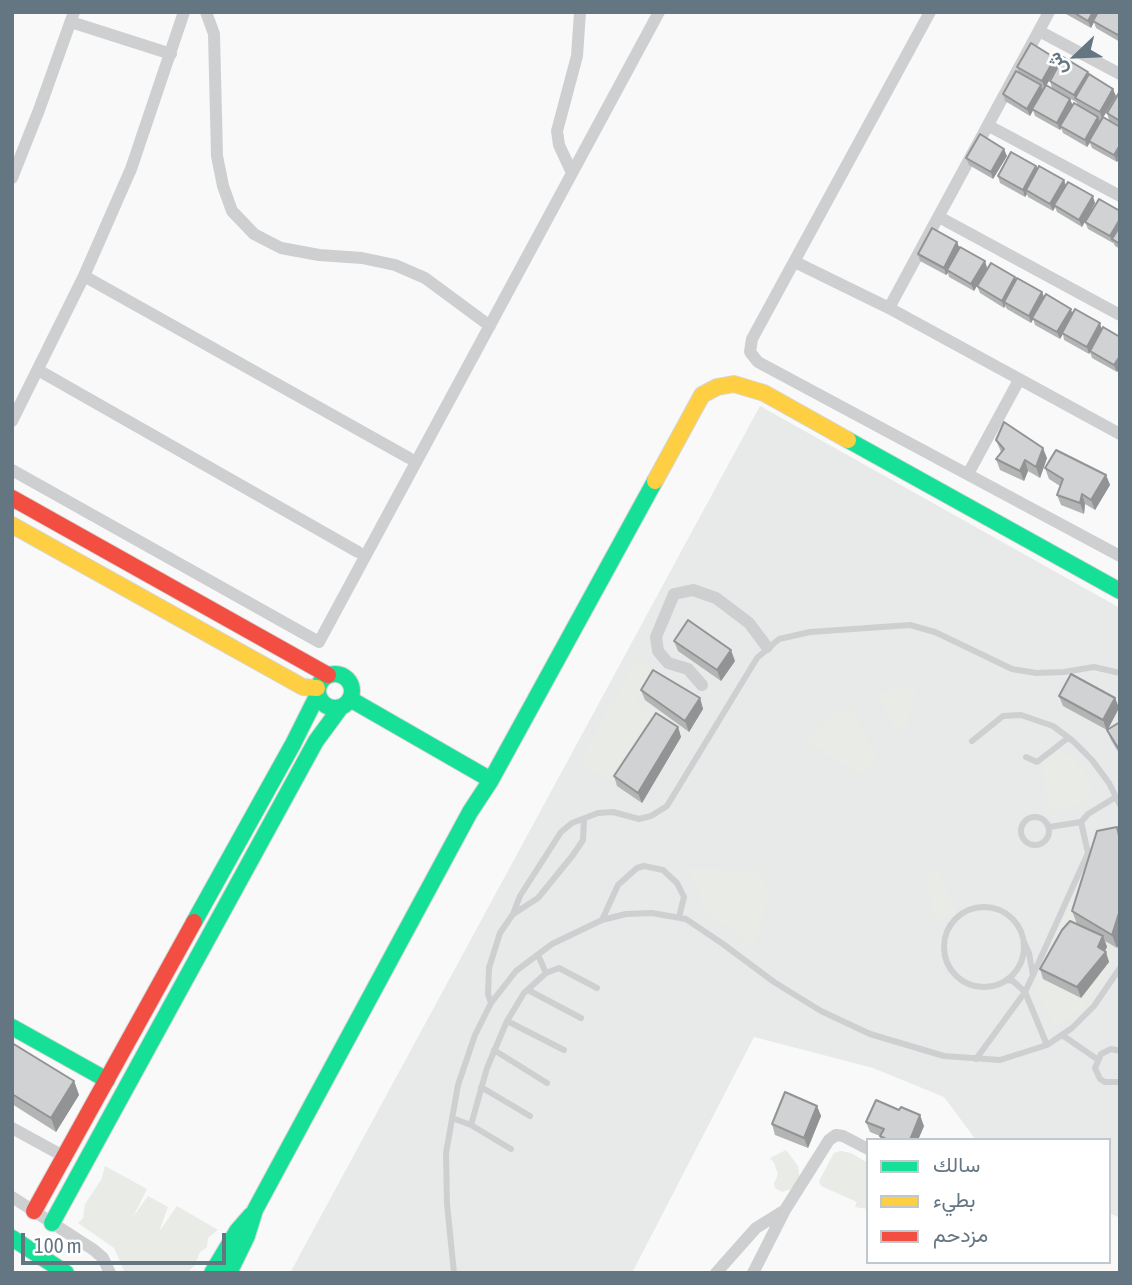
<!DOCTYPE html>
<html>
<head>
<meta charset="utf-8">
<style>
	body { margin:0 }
	#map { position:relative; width:1132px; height:1285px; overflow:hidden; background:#f9f9f9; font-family:"Asap Condensed",Vazirmatn,sans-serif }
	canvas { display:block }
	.frame { position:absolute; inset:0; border:14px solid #657683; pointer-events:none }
	.legend { position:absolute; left:866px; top:1138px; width:245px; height:126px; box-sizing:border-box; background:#fff; border:2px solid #c1c8cd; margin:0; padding:9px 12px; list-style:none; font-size:21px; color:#657683 }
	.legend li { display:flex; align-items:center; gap:14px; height:35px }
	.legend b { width:35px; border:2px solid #c1c8cd }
	.north { position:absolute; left:1041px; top:21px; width:70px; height:70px; -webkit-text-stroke:5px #fff; paint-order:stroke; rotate:247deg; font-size:19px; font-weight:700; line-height:28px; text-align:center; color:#657683 }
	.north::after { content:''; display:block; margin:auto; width:24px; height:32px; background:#657683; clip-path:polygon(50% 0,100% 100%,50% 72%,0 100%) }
	.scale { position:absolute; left:21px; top:1233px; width:205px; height:32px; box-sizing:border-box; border:4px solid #657683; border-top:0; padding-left:9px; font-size:21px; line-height:24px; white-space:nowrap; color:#657683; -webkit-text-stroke:5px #fff; paint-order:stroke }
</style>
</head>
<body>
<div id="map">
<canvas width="1132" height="1285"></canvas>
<div class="frame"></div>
<ul class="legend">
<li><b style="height:9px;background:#16e098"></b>سالك</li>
<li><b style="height:9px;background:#ffcf43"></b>بطيء</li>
<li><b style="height:9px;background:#f24e42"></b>مزدحم</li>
</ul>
<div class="north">ش</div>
<div class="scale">100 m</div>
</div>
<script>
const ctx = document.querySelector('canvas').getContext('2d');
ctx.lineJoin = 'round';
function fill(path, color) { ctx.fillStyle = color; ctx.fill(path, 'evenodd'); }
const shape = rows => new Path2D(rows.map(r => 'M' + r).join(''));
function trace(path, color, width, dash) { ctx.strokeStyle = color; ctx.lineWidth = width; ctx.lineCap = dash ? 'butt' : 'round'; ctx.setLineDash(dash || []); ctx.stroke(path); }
fill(shape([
	[760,406,1120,608,1120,1218,1109,1213,1109,1140,976,1140,944,1097,873,1068,754,1037,632,1273,290,1273]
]), '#e8e9e9');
fill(shape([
	[637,658,655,670,636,704,651,714,609,781,579,763],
	[900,686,916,687,907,727,896,732,878,695],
	[851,707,877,760,864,776,805,741,828,717],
	[1056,752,1072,757,1090,778,1092,792,1079,805,1058,811,1048,806,1042,766],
	[685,869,755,871,765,882,770,899,755,942,749,945,702,907,698,888],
	[938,870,957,914,949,918,934,919,925,875],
	[1070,904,1080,908,1074,931,1102,957,1107,947,1116,952,1106,979,1080,1011,1059,1026,1054,1025,1039,998,1036,976],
	[786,1150,798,1166,800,1181,791,1189,782,1192,775,1188,774,1184,778,1174,774,1163,770,1158],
	[841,1151,851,1153,868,1163,868,1209,855,1207,857,1202,821,1186,819,1181,834,1153],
	[105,1166,147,1189,133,1217,148,1196,168,1207,159,1232,177,1206,218,1230,208,1238,207,1247,200,1252,195,1265,187,1273,125,1273,114,1248,78,1223,83,1218,85,1204,101,1180]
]), '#e8ebe6');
const fast = shape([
	[848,440,1120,591],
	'318 691a17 17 0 1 1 34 0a17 17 0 1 1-34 0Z',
	[350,699,491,780],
	[194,922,293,744,318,694],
	[12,1027,107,1080],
	[52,1223,316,741,341,707],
	[12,1238,66,1273],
	[212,1273,237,1231,251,1215],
	[229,1273,247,1236,255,1210,470,812,491,780,655,481]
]);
const slow = shape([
	[655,481,702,395,717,387,734,384,764,393,848,440],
	[12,525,303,687,317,688]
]);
const jam = shape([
	[12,498,328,675],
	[34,1211,194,922]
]);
trace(fast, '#d5d6d7', 18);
trace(slow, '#d5d6d7', 18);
trace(jam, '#d5d6d7', 18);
trace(shape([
	[972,741,1003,716,1021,715,1053,726,1073,741,1092,760,1109,783,1120,805],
	[1026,757,1037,762,1068,738],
	'1021 831a14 14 0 1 1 28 0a14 14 0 1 1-28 0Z',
	[1049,827,1081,822],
	'944 947a40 40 0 1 1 80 0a40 40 0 1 1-80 0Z',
	[515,913,538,898,573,855,583,840,584,819],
	[602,920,618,885,637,868,644,866,663,870,677,883,684,897,679,917],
	[1024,942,1029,953,1033,975,1025,992,1047,1045],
	[546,973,559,968,597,988],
	[1033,975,1088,853,1081,822,1088,814,1116,797],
	[528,990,581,1018],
	[491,1003,488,994,489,968,500,933,513,914,520,896,561,832,572,823,598,813,613,812,639,819,651,816,667,806,757,658,779,639,810,632,910,625,935,632,1012,669,1036,673,1064,672,1094,667,1120,673],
	[507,1021,564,1050],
	[1062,1035,1097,1059],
	[494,1050,547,1083],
	[1120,1051,1111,1049,1101,1054,1095,1068,1100,1079,1105,1082,1120,1082],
	[976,1059,1025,992,1013,981,1006,980],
	[481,1087,530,1116],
	[452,1118,471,1125,487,1068,507,1021,524,993,546,973,538,955],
	[471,1125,511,1149],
	[454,1273,447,1204,446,1153,458,1085,475,1035,491,1003,516,971,552,944,602,920,626,914,652,913,686,919,723,944,774,982,821,1011,870,1034,944,1056,1000,1060,1047,1045,1072,1028,1094,1006,1120,968]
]), '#cecfd0', 6);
trace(shape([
	[206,12,214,34,217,156,223,186,232,211,254,234,281,248,319,255,362,258,395,265,425,278,490,326],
	[930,12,752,339,750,352,758,362,1120,556],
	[71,22,171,54],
	[1039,31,1120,74],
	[989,126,1120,196],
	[572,173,559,145,557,131,577,56,580,12],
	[12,178,39,110,74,12],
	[939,217,1120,315],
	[795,262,889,308,1120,434],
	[84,276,409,458],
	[889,308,1049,12],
	[38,370,358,552],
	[12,421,84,276,131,169,184,12],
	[12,470,319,642,659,12],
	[968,474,1019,380],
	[702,685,688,669,668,663,658,651,656,637,674,594,693,590,716,598,749,623,767,647],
	[12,1128,65,1157],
	[12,1197,94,1250,103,1258,110,1273],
	[716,1273,756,1228,785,1210],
	[753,1273,785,1210,829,1140,836,1135,843,1136,868,1149]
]), '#cecfd0', 12);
trace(fast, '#16e098', 16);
trace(slow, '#ffcf43', 16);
trace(jam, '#f24e42', 16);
fill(shape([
	[1065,12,1120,12,1120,42,1096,28,1094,22,1091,28,1066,14],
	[1058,65,1046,85,1070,99,1072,105,1078,105,1076,102,1052,88,1050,81,1089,74,1116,96,1103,118,1120,127,1120,164,1118,160,1117,162,1092,148,1090,143,1087,147,1063,133,1061,128,1060,130,1035,116,1033,110,1030,116,1005,101,1003,94,1019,73,1017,67],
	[1120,91,1120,126,1109,120,1107,113],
	[1007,156,993,179,969,165,966,158],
	[1036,166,1037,169,1064,180,1066,186,1095,203,1082,227,1057,212,1055,207,1053,211,1028,197,1027,194,1025,197,1000,183,998,176],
	[1120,211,1120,249,1115,246,1113,242,1113,243,1088,229,1085,222],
	[959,248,985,261,987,268,974,291,949,277,948,273,946,275,920,261,918,254],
	[1016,280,1044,298,1073,314,1102,329,1120,337,1120,367,1117,372,1092,358,1090,352,1089,354,1064,340,1063,334,1060,339,1035,325,1033,319,1031,323,1007,309,1005,306,1004,308,980,293,977,286],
	[996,440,1047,458,1040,478,1028,471,1024,481,1000,470,996,459,1001,452],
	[1045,468,1106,475,1110,485,1095,510,1085,504,1084,514,1061,505,1057,495,1060,486,1049,479],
	[674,641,735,661,721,681,678,651],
	[641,690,700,698,703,709,689,732,645,700],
	[1059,696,1115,698,1119,708,1108,729,1120,722,1120,755,1111,740,1107,730,1063,706],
	[678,727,681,737,642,803,617,786,614,776],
	[1117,827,1120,835,1120,941,1117,948,1105,941,1107,947,1105,951,1109,962,1081,998,1043,979,1040,969,1077,924,1072,911],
	[12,1043,74,1081,79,1095,56,1132,12,1104],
	[817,1106,821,1116,808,1148,775,1135,772,1124],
	[866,1122,924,1126,918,1140,881,1140,880,1136,870,1132]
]), '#b3b5b5');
fill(shape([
	[1093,12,1099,12,1091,28,1088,21],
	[1055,58,1058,65,1045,88,1042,81],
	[1088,72,1090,79,1076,98,1074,95],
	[1041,85,1043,92,1030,116,1027,109],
	[1113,89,1116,96,1102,119,1100,112],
	[1070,99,1073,106,1060,130,1057,123],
	[1098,117,1101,124,1087,147,1085,140],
	[1120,145,1120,157,1117,158,1118,160,1117,162,1114,155],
	[1004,149,1007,156,993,179,991,172],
	[1036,166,1039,173,1026,190,1027,194,1025,197,1023,190],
	[1064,180,1066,187,1053,211,1050,204],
	[1093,196,1095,203,1082,227,1079,220],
	[1120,219,1120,231,1112,239,1113,243,1110,236],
	[957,242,960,249,947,270,948,273,946,275,944,268],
	[985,261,987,268,974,291,971,284],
	[1015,277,1018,284,1004,302,1005,306,1004,308,1002,301],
	[1042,292,1045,299,1031,323,1029,316],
	[1071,309,1073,316,1060,339,1057,332],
	[1100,323,1102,330,1089,354,1087,347],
	[1120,356,1120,367,1117,372,1114,365],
	[1043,448,1047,458,1040,478,1036,467],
	[1025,460,1028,471,1024,481,1020,471],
	[1106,475,1110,485,1095,510,1091,500],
	[1082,494,1085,504,1084,514,1080,503],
	[731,650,735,661,721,681,717,670],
	[700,698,703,709,689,732,685,721],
	[1115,698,1119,708,1107,731,1103,720],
	[678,727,681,737,642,803,638,793],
	[1120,910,1120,941,1117,948,1112,935],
	[1103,936,1107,947,1102,956,1106,952,1109,962,1081,998,1077,987],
	[74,1081,79,1095,56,1132,51,1118],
	[817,1106,821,1116,808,1148,804,1138],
	[920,1115,924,1126,918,1140,910,1140]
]), '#929394');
const building = shape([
	[1073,12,1093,12,1088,21,1073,12],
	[1098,12,1120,12,1120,32,1118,35,1093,21,1098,12],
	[1031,43,1055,58,1042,81,1017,67,1031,43],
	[1063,57,1088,72,1074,95,1050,81,1063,57],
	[1016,71,1041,85,1027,109,1003,94,1016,71],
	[1089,74,1113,89,1100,112,1075,98,1089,74],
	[1046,85,1070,99,1057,123,1032,109,1046,85],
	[1120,91,1120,121,1107,113,1120,91],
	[1074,103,1098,117,1085,140,1060,126,1074,103],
	[1103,117,1120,127,1120,145,1114,155,1089,141,1103,117],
	[980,134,1004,149,991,172,966,158,980,134],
	[1011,152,1036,166,1023,190,998,176,1011,152],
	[1039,166,1064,180,1050,204,1026,190,1039,166],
	[1068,182,1093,196,1079,220,1054,205,1068,182],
	[1099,199,1120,211,1120,219,1110,236,1085,222,1099,199],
	[1120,226,1120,244,1112,239,1120,226],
	[932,228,957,242,944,268,918,254,932,228],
	[960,247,985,261,971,284,947,270,960,247],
	[991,263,1015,277,1002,301,977,286,991,263],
	[1017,278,1042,292,1029,316,1004,302,1017,278],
	[1046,294,1071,309,1057,332,1032,318,1046,294],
	[1075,309,1100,323,1087,347,1062,333,1075,309],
	[1103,327,1120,337,1120,356,1114,365,1090,351,1103,327],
	[1004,422,1043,448,1036,467,1025,460,1020,471,996,459,1004,449,996,440,1004,422],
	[1056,450,1106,475,1091,500,1082,494,1080,503,1057,495,1063,479,1045,468,1056,450],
	[688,620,731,650,717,670,674,641,688,620],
	[653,670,700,698,685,721,641,690,653,670],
	[1071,674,1115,698,1103,720,1059,696,1071,674],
	[656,713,678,727,638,793,614,776,656,713],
	[1120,722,1120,751,1107,730,1120,722],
	[1117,827,1120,840,1120,910,1112,935,1072,911,1097,831,1117,827],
	[1070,921,1103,936,1098,947,1106,952,1077,987,1040,969,1062,930,1070,921],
	[12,1043,74,1081,51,1118,12,1094,12,1043],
	[785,1092,817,1106,804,1138,772,1124,785,1092],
	[876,1100,899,1110,901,1107,920,1115,910,1140,888,1140,880,1136,884,1129,866,1122,876,1100]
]);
fill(building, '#d0d2d3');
trace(building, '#929394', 2);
</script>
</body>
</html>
